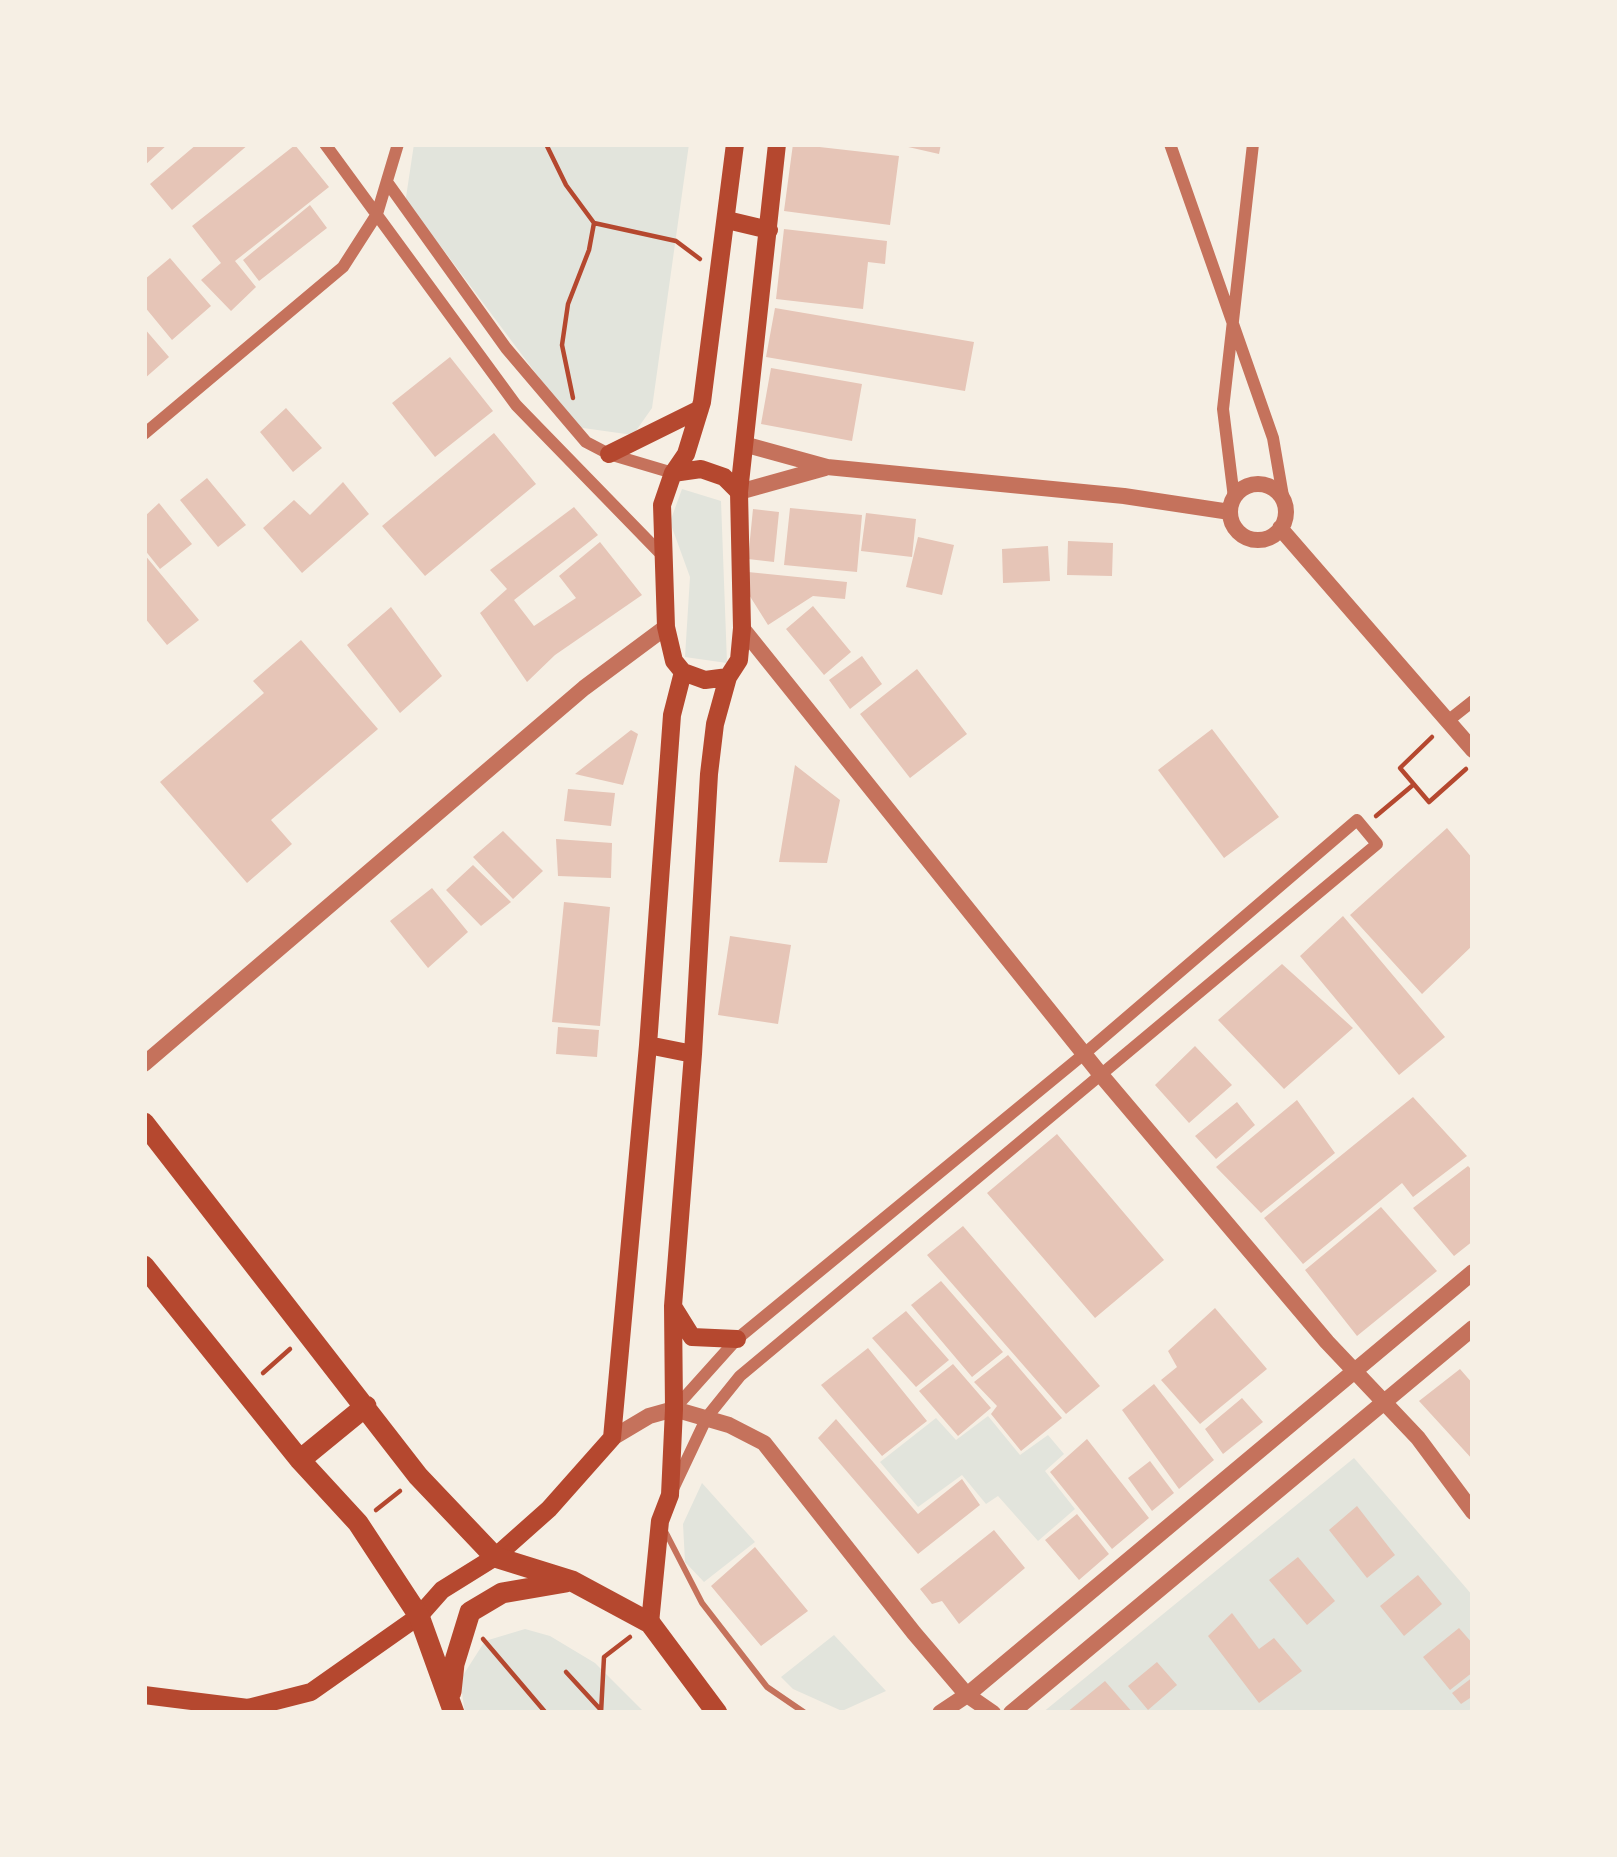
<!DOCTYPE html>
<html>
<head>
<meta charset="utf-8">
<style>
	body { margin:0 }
	#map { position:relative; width:1617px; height:1857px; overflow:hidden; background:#f6efe4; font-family:"Libre Baskerville",serif }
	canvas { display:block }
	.frame { position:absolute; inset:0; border:147px solid #f6efe4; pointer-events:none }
</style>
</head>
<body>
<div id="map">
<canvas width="1617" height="1857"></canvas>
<div class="frame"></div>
</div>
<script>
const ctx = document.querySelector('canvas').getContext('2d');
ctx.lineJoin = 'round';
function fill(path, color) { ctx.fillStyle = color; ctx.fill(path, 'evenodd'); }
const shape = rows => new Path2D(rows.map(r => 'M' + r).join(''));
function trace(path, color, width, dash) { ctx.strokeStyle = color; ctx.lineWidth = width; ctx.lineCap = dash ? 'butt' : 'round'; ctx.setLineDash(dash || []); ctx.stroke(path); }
fill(shape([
	[414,144,689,144,652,408,633,435,576,427,442,248,405,204],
	[682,489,721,501,727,663,685,657,690,577,670,522],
	[988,1416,1020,1455,1048,1435,1064,1454,1045,1471,1075,1509,1038,1541,998,1496,986,1504,962,1475,918,1507,880,1462,936,1418,956,1440],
	[1354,1458,1473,1596,1473,1706,1467,1713,1042,1713],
	[702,1483,755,1542,704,1582,685,1562,683,1524],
	[525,1629,550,1636,595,1663,645,1713,465,1713,460,1680,485,1641],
	[834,1635,886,1691,842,1711,793,1689,781,1677]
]), '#e2e4dc');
fill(shape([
	[144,144,168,144,144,166],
	[197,144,249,144,172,210,150,184],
	[793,144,899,156,890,225,784,211],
	[895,144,941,144,939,154],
	[295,145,329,187,235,261,256,287,231,311,201,280,221,263,192,226],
	[310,205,327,228,259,281,243,260],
	[784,229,887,241,885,264,868,262,863,309,776,299],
	[170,258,211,306,172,340,144,306,144,280],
	[775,308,974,342,965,391,766,357],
	[144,328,169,357,144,379],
	[450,357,493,411,435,457,392,403],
	[771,368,862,384,852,441,761,424],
	[286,408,322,448,293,472,260,432],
	[494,433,536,484,425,576,382,526],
	[207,478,246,525,218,547,180,500],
	[343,482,369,514,302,573,263,528,294,500,310,515],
	[159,503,192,544,160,569,144,549,144,517],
	[574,507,598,535,514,600,534,626,576,598,559,576,600,542,642,595,555,655,527,682,480,613,507,589,490,570],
	[790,508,862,515,857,572,784,565],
	[753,509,779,512,774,562,748,559],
	[866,513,916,519,912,557,861,551],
	[918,537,954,545,942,595,906,587],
	[1068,541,1113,543,1112,576,1067,575],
	[1048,546,1050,581,1003,583,1002,549],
	[144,554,199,620,167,645,144,617],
	[748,572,847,582,845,599,813,596,768,625,746,590],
	[813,606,851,652,824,675,786,629],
	[391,607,442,676,400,713,347,645],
	[301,640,378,729,271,820,292,844,247,883,160,782,264,693,253,681],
	[862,656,882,684,850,709,829,680],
	[917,669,967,734,910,778,860,714],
	[1212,729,1279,817,1224,858,1158,770],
	[631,730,638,734,623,785,575,774],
	[795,765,840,800,827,863,779,862],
	[568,789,615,793,611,826,564,821],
	[1447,828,1473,859,1473,945,1422,994,1350,915],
	[503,831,543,871,513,899,473,857],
	[556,839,612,843,611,878,558,876],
	[473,865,511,902,481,926,446,890],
	[432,888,468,932,428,968,390,921],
	[564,902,610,907,600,1026,552,1022],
	[1343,916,1445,1037,1399,1075,1300,956],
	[730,936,791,945,778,1024,718,1015],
	[1282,964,1353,1028,1284,1089,1218,1020],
	[558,1027,599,1030,597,1057,556,1054],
	[1195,1046,1232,1085,1189,1123,1155,1085],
	[1413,1097,1467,1156,1413,1197,1402,1183,1303,1264,1264,1218],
	[1297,1100,1335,1153,1261,1213,1216,1167],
	[1237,1102,1255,1125,1216,1159,1195,1136],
	[1057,1134,1164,1260,1095,1318,987,1193],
	[1468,1166,1473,1171,1473,1241,1454,1256,1413,1208],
	[1381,1207,1437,1271,1357,1336,1305,1270],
	[963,1226,1100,1386,1066,1414,927,1255],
	[941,1281,1003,1352,972,1377,911,1305],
	[1215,1308,1267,1369,1200,1424,1161,1380,1177,1367,1168,1351],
	[906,1311,949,1360,916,1387,872,1338],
	[868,1348,927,1421,882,1456,821,1385],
	[1008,1355,1062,1418,1021,1451,991,1414,997,1406,974,1382],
	[953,1364,991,1408,958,1436,919,1391],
	[1460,1369,1473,1384,1473,1460,1419,1401],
	[1154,1384,1214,1460,1179,1489,1122,1410],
	[1242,1398,1263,1422,1223,1454,1205,1429],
	[836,1419,918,1514,962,1479,980,1505,918,1554,818,1438],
	[1087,1439,1149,1518,1112,1549,1050,1472],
	[1150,1461,1174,1493,1152,1511,1128,1478],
	[1357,1506,1395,1555,1367,1578,1329,1530],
	[1077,1514,1109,1554,1079,1580,1045,1540],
	[994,1530,1025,1568,959,1624,942,1601,932,1604,920,1589],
	[755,1547,808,1611,761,1646,711,1586],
	[1298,1557,1335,1601,1307,1625,1269,1580],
	[1418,1575,1442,1604,1404,1636,1380,1606],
	[1232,1613,1259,1649,1274,1638,1302,1671,1259,1703,1208,1636],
	[1459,1628,1473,1644,1473,1672,1450,1690,1423,1657],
	[1157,1662,1177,1685,1148,1710,1128,1686],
	[1473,1677,1473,1696,1461,1704,1452,1693],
	[1105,1681,1133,1713,1066,1713]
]), '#e6c5b7');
trace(shape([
	[546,144,566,185,594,223,589,250,568,304,562,345,573,398],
	[594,223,676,241,700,259],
	[1432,737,1400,768,1429,802,1466,769],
	[1376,816,1413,785],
	[263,1373,290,1349],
	[376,1510,400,1491],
	[483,1639,546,1713],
	[566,1672,600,1709],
	[601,1713,604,1657,630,1637]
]), '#b5482f', 4.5);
trace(shape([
	[666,1533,702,1603,767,1687,805,1713]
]), '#c5725c', 6);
trace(shape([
	[325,144,516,405,662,555],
	[1170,144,1273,438,1284,502],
	[387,182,506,348,586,442,609,454,673,473],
	[144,434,343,267,377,214,398,144],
	[1234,498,1223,409,1253,144],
	[1449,720,1473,701],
	[673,1489,707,1417,740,1376,1377,844,1357,820,1084,1054,737,1339,675,1408]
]), '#c5725c', 12);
trace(shape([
	[747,445,827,467,1124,496,1230,512],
	'1230 512a28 28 0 1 1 56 0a28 28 0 1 1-56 0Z',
	[739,492,825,468],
	[1280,528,1473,750],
	[742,628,1101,1075,1327,1342,1418,1438,1473,1512],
	[144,1064,584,688,666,627],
	[612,1438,649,1416,674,1409,729,1425,764,1443,914,1633,967,1695,993,1713],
	[940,1713,967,1695,1473,1272],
	[1011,1713,1473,1328]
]), '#c5725c', 16);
trace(shape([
	[727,220,769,230],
	[609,454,700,409],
	[673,473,701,469,724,477,739,492,742,628,739,660,728,677,705,680,683,672,674,661,666,627,662,505,673,473,686,454,702,402,735,144],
	[739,492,777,144],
	[648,1045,693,1054],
	[674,1308,692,1337,737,1339],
	[650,1623,660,1521,670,1495,674,1409,673,1306,693,1054,709,774,715,724,728,677],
	[144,1695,248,1708,311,1692,419,1616,442,1590,495,1557,549,1509,612,1438,648,1045,672,715,683,672]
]), '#b5482f', 18);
trace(shape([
	[144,1123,418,1476,495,1557,572,1581,650,1623,717,1713],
	[144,1266,300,1460,358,1523,419,1616,454,1713],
	[300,1460,366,1406],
	[451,1692,454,1664,470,1612,502,1593,566,1582]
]), '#b5482f', 21);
</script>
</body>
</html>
